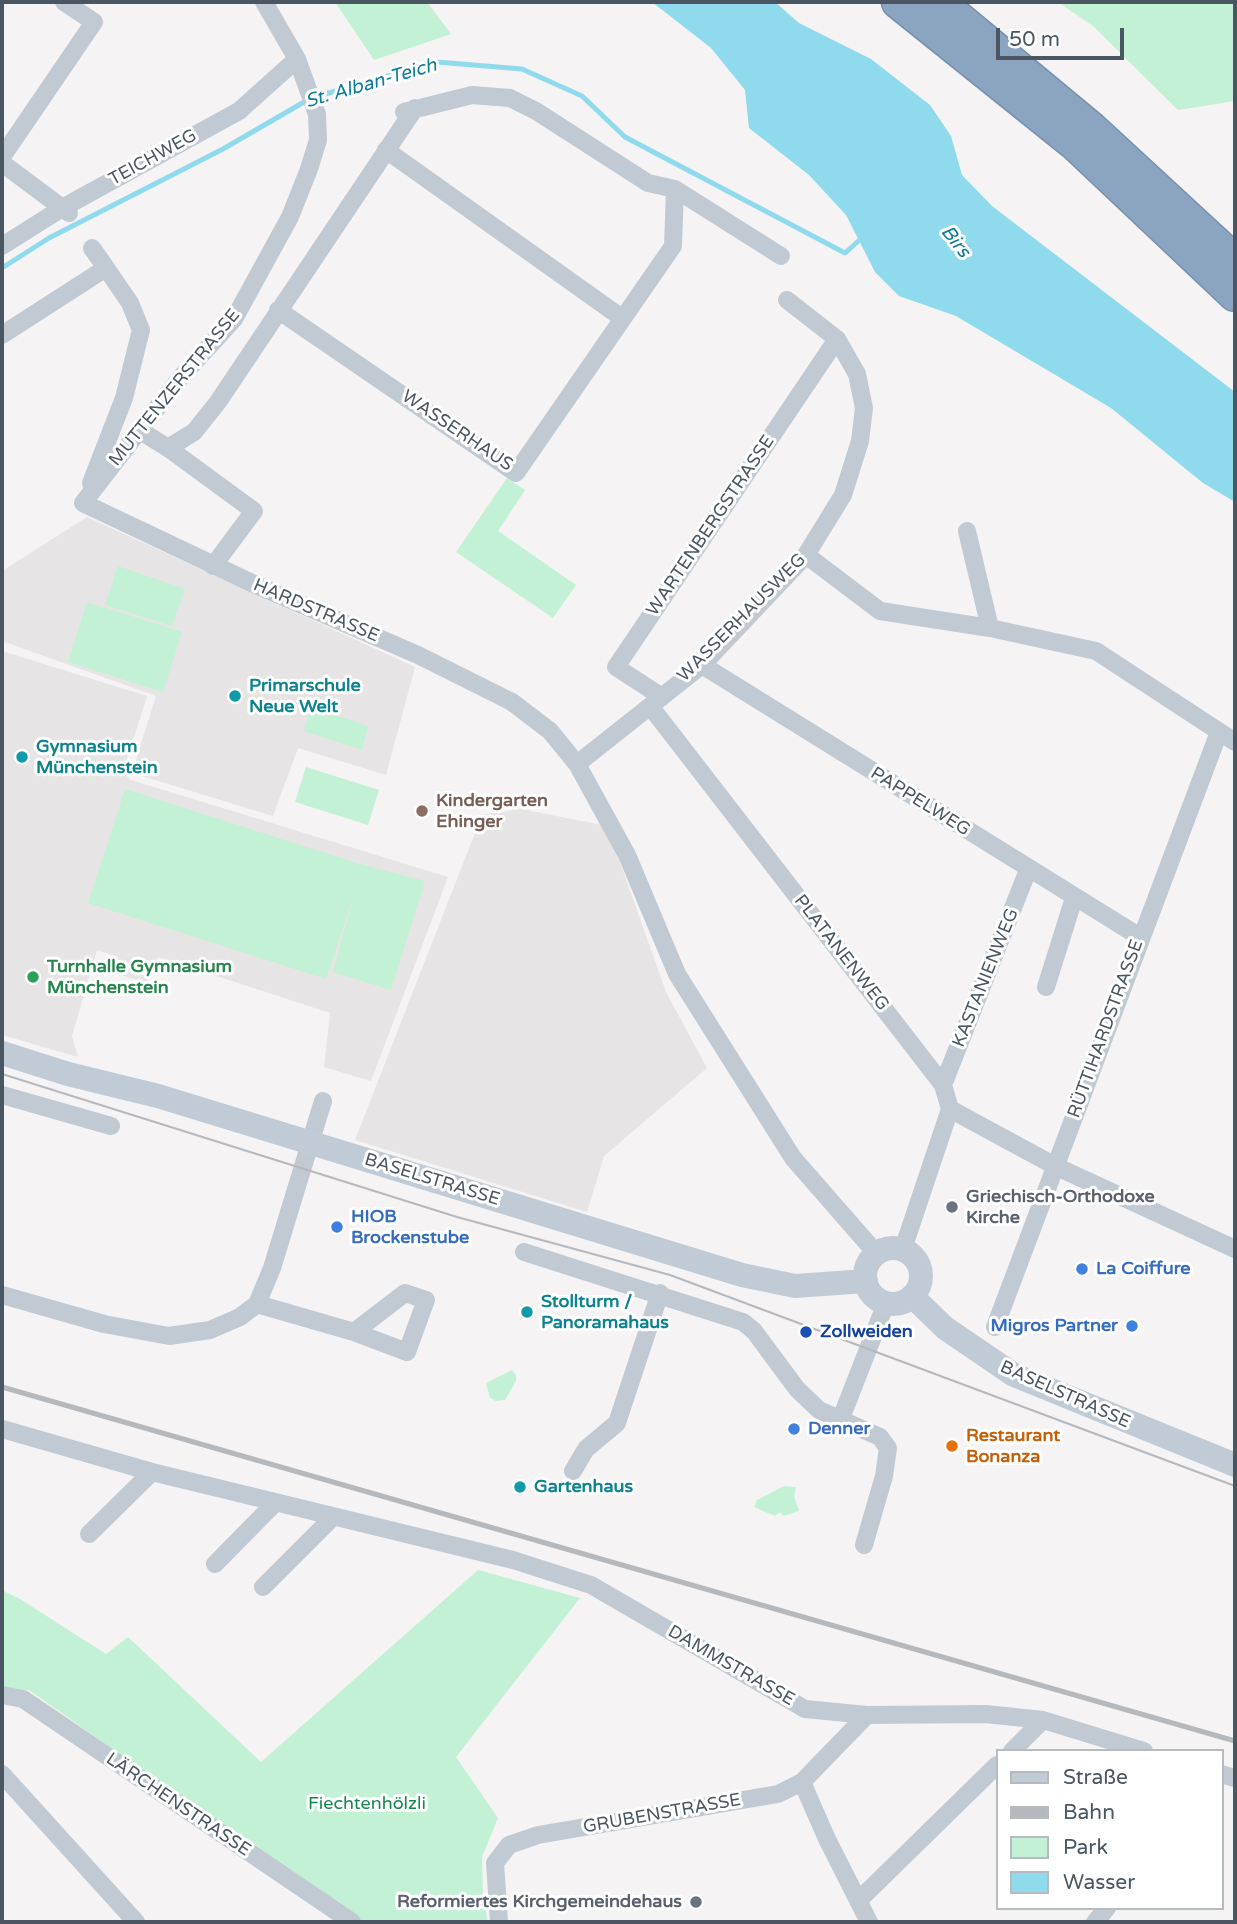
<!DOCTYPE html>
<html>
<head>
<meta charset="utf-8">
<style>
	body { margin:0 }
	#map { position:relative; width:1237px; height:1924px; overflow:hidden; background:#f5f3f3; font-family:"Varela Round",sans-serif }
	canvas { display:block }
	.frame { position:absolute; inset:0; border:4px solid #4a5661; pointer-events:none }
	.legend { position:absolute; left:996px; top:1749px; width:228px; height:161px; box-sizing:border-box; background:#fff; border:2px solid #b7bbc0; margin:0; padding:9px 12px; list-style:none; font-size:21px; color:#4a5661 }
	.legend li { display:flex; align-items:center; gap:14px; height:35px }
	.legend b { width:35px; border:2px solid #b7bbc0 }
	.scale { position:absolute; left:996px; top:28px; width:128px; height:32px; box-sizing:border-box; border:4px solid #4a5661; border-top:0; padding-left:9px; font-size:21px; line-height:24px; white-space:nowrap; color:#4a5661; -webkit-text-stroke:5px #fff; paint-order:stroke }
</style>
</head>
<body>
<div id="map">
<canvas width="1237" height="1924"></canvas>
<div class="frame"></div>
<ul class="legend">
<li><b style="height:9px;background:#c1cbd6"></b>Straße</li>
<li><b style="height:9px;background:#b5b8bd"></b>Bahn</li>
<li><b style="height:19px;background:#c3f1d5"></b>Park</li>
<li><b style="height:19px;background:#90daee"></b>Wasser</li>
</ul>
<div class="scale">50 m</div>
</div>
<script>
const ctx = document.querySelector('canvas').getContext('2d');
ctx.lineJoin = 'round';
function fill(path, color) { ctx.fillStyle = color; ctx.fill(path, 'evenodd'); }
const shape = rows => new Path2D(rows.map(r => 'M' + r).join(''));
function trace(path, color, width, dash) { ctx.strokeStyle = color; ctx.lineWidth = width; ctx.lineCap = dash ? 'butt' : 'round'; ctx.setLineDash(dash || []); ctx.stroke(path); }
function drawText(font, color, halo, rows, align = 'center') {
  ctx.font = font + ' "Varela Round",sans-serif'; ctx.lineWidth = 6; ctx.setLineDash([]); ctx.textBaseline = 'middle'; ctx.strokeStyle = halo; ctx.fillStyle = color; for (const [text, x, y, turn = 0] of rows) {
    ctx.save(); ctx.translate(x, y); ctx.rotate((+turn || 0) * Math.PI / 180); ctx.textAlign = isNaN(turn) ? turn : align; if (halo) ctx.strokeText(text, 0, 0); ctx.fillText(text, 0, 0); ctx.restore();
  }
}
fill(shape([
	[87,517,415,667,386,775,298,748,273,816,132,773,156,696,2,641,2,571],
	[2,651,147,696,123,772,131,780,448,877,371,1081,324,1067,330,1013,158,957,147,983,110,972,115,956,97,950,72,1036,78,1057,2,1035],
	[521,809,607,826,666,992,707,1068,604,1156,587,1212,355,1140,482,815]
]), '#e6e4e5');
fill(shape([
	[335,2,427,2,451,34,374,60],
	[1058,2,1235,2,1235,101,1178,110,1093,26],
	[507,478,525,490,498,531,576,585,553,618,456,552],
	[118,566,185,589,172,626,105,605],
	[87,602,182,632,163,692,68,662],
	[311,707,368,726,362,750,304,731],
	[306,767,379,790,368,825,295,802],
	[125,789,363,865,425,881,391,990,333,972,355,892,326,979,88,903],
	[512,1370,516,1375,516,1381,505,1400,496,1401,490,1398,486,1383],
	[784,1486,796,1487,794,1496,799,1511,784,1516,780,1512,775,1516,754,1507,757,1500],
	[478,1570,580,1598,456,1757,498,1818,482,1857,483,1898,488,1922,358,1922,29,1690,2,1690,2,1590,20,1599,106,1654,128,1637,261,1762]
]), '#c3f1d5');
fill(shape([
	[652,2,775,2,799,23,871,59,930,105,951,136,962,175,992,206,1235,392,1235,502,1203,483,1111,408,956,316,899,296,875,272,846,215,809,175,749,128,745,90,711,48]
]), '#90daee');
trace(shape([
	[2,268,49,238,223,149,311,98,437,62,522,69,582,96,625,137,845,253,864,236]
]), '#90daee', 5);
const highway = shape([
	[898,2,1075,144,1235,295],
	[939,2,1092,129,1235,261]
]);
trace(highway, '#7690ad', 35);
trace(shape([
	[404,112,472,95,510,98,536,111,648,183,675,189,781,256],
	[386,150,622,318],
	[2,157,94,22,64,2],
	[2,163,69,213],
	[2,246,64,207,239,111,297,59],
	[92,248,106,268],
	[278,310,516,473,673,246,675,189],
	[2,335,106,268,130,303,141,330,124,398,91,483],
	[139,430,168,448,194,432,218,402,415,108],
	[168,448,254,511,213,566],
	[83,503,256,585,418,655,512,702,550,731,577,764,627,855,677,974,793,1158,876,1253],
	[83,503,181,377,234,319,290,217,309,169,318,140,317,114,297,59,264,2],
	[967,531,990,628],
	[806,555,880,611,990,628,1096,651,1235,742],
	[702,665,1140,937],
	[662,697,616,667,837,339],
	[650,706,943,1085,950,1109,1055,1166,1235,1249],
	[577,764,702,665,806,555,843,495,860,441,864,408,857,374,837,339,787,300],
	[1046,987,1074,898],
	[943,1085,1028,870],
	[2,1095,111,1126],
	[903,1249,950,1109],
	[524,1252,743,1322,754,1331,797,1389,819,1410,880,1437,888,1448,884,1476,864,1545],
	[2,1295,104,1324,169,1336,210,1330,240,1317,257,1304,272,1268,323,1101],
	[257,1304,354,1332,407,1352,426,1300,405,1293,354,1332],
	[995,1327,1219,732],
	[840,1421,886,1303],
	[2,1429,152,1472,513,1560,591,1585,805,1709,867,1715,986,1714,1043,1720,1144,1751],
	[573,1471,586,1449,617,1423,660,1293],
	[89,1534,152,1472],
	[215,1564,275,1503],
	[263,1587,332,1518],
	[2,1695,23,1699,352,1922],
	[1012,1751,1043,1720],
	[2,1774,136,1922],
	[1221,1774,1235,1778],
	[802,1782,827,1839,869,1922],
	[858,1901,997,1765],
	[499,1922,495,1863,509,1845,538,1835,778,1794,802,1782,867,1715],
	[1095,1922,1107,1908]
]), '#c1cad2', 18);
trace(shape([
	[2,1053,68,1074,158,1096,742,1275,795,1286,866,1281],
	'865 1276a28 28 0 1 1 56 0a28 28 0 1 1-56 0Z',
	[912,1296,945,1328,1014,1375,1235,1465]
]), '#c1cbd6', 24);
trace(highway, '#8ba5c1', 32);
trace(shape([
	[2,1074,457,1217,670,1275,1235,1486]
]), '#b5b8bd', 2);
trace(shape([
	[2,1387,1235,1741]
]), '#b5b8bd', 5);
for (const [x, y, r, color] of [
	[235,696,7,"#0f9aa8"],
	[22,757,7,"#0f9aa8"],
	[422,811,7,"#8d6e63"],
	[33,977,7,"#2e9e5b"],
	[952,1207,7,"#6b7280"],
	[337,1227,7,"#3f7fe0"],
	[1082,1269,7,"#3f7fe0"],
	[527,1312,7,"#0f9aa8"],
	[1132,1326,7,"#3f7fe0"],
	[806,1332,7,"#1a4fb4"],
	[794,1429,7,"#3f7fe0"],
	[952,1446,7,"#e8710a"],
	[520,1487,7,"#0f9aa8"],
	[696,1902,7,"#6b7280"]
]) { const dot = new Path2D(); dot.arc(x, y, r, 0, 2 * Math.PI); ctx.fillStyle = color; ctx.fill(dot); trace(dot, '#fff', 2.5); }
drawText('18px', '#4a5661', '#fff', [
	["TEICHWEG",153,158,-29],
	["MUTTENZERSTRASSE",175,388,-51],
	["WASSERHAUS",457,431,34],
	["WARTENBERGSTRASSE",711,526,-56],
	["HARDSTRASSE",316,611,23],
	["WASSERHAUSWEG",742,618,-45],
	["PAPPELWEG",920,802,32],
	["PLATANENWEG",841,953,52],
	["KASTANIENWEG",986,978,-68],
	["RÜTTIHARDSTRASSE",1106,1029,-70],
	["BASELSTRASSE",432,1180,17],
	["BASELSTRASSE",1065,1395,24],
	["DAMMSTRASSE",731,1666,30],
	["LÄRCHENSTRASSE",178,1805,34],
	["GRUBENSTRASSE",662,1814,-10]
]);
drawText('bold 18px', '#0d838f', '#fff', [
	["Primarschule",249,686],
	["Neue Welt",249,707],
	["Gymnasium",36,747],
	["Münchenstein",36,768],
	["Stollturm /",541,1302],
	["Panoramahaus",541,1323],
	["Gartenhaus",534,1487]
], 'left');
drawText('bold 18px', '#785e54', '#fff', [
	["Kindergarten",436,801],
	["Ehinger",436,822]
], 'left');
drawText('bold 18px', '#27864d', '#fff', [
	["Turnhalle Gymnasium",47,967],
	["Münchenstein",47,988]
], 'left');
drawText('bold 18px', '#5b616d', '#fff', [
	["Griechisch-Orthodoxe",966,1197],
	["Kirche",966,1218],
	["Reformiertes Kirchgemeindehaus",682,1902,"right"]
], 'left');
drawText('bold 18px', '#366cbe', '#fff', [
	["HIOB",351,1217],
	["Brockenstube",351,1238],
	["La Coiffure",1096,1269],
	["Migros Partner",1118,1326,"right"],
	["Denner",808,1429]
], 'left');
drawText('bold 18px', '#164399', '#fff', [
	["Zollweiden",820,1332]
], 'left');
drawText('bold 18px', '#c56008', '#fff', [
	["Restaurant",966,1436],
	["Bonanza",966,1457]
], 'left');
drawText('18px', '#17864f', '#fff', [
	["Fiechtenhölzli",367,1804]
]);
drawText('italic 19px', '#0c7c9b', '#fff', [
	["St. Alban-Teich",371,84,-16],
	["Birs",955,242,52]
]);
</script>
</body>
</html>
